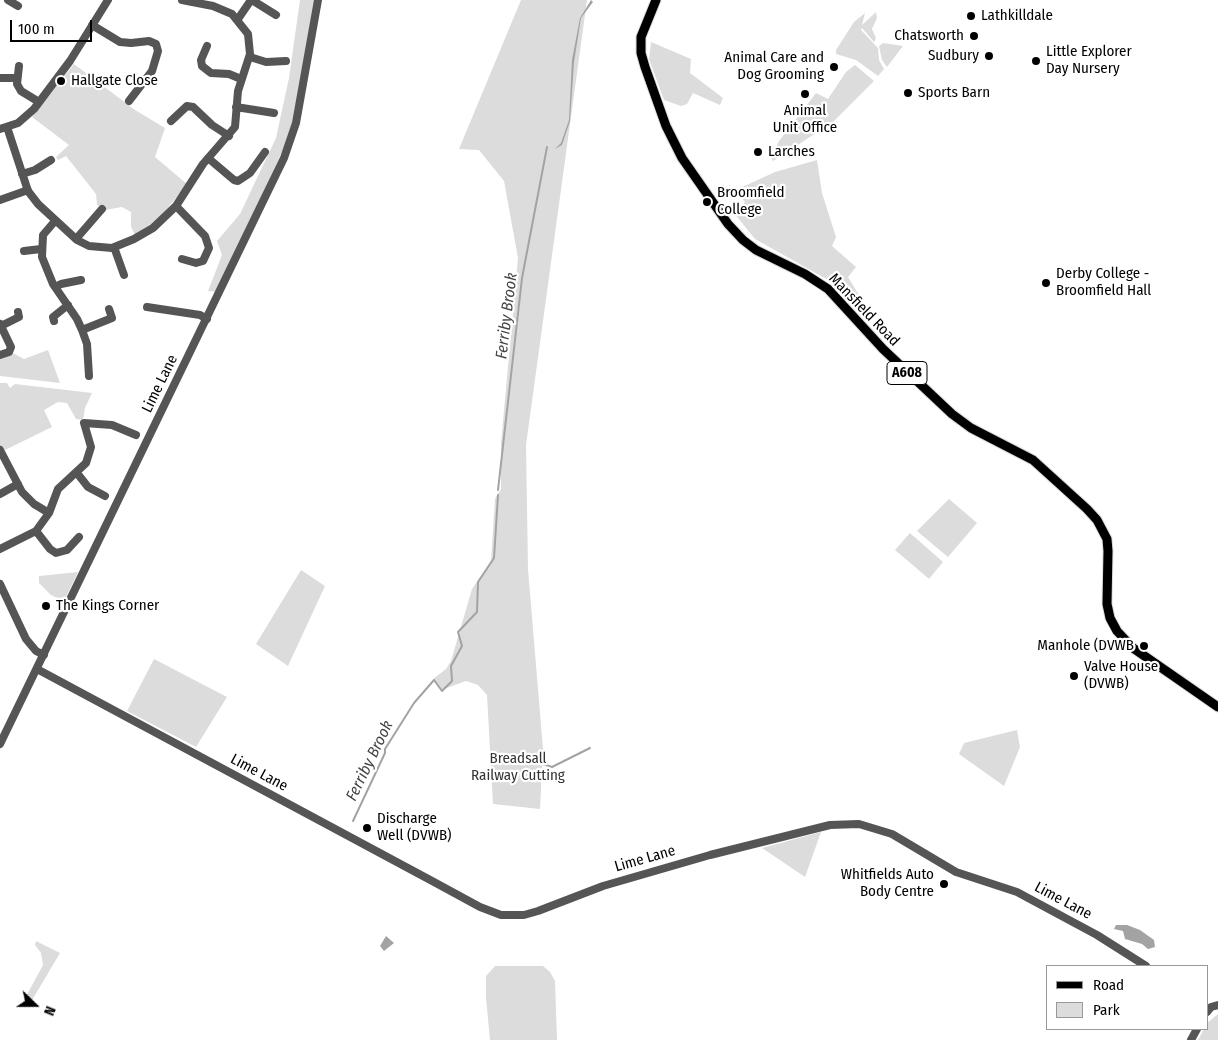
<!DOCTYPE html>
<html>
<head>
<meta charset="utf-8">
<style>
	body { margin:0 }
	#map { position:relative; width:1218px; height:1040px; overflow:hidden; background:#fff; font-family:"Fira Sans Condensed",sans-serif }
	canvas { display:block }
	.legend { position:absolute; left:1046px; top:965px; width:162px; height:65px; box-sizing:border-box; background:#fff; border:1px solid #999; margin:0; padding:6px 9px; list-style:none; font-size:15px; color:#000 }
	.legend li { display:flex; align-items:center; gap:10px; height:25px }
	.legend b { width:25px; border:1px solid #999 }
	.north { position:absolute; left:10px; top:980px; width:50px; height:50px; -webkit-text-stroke:4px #fff; paint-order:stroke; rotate:112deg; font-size:14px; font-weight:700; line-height:20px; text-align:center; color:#000 }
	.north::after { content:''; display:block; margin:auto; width:18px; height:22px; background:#000; clip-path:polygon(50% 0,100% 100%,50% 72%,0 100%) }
	.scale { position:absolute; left:10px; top:20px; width:82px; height:22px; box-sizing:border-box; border:2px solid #000; border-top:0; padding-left:6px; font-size:15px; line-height:18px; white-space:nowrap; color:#000; -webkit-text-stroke:4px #fff; paint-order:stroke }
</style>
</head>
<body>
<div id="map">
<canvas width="1218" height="1040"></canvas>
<ul class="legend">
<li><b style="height:6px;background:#000"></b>Road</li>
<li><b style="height:14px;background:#dcdcdc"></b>Park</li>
</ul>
<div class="north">N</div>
<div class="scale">100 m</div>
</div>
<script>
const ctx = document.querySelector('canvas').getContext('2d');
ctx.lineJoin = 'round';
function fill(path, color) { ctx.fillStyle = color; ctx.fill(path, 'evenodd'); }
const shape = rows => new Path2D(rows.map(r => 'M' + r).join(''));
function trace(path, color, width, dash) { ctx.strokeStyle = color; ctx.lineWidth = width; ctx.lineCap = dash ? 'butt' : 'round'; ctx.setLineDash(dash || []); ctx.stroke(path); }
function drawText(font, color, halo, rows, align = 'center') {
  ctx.font = font + ' "Fira Sans Condensed",sans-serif'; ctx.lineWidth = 4.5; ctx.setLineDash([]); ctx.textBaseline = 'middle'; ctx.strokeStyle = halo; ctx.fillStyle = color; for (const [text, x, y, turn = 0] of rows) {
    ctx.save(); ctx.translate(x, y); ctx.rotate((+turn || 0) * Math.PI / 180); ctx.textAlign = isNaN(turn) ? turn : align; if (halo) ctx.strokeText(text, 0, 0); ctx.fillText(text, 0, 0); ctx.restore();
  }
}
fill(shape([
	[300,0,316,0,291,132,217,292,208,291,222,255,217,241,240,214,276,138,289,78],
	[521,0,587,0,526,445,528,569,543,749,540,809,493,804,487,695,478,685,466,681,441,690,433,679,446,669,451,661,472,589,491,561,495,499,501,489,501,443,518,258,504,181,479,150,459,149],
	[876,12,877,18,872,29,876,38,874,42,862,28,861,30,878,48,879,60,884,69,878,76,856,60,836,54,836,50,854,22,865,13,862,25],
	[651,42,691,59,690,73,723,98,720,105,693,93,687,104,681,106,664,100,649,59],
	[883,43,903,46,887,67,882,60,879,46],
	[74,64,135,110,165,128,155,157,187,184,158,220,135,235,131,227,131,212,122,207,105,210,97,205,96,194,66,156,58,160,56,157,69,145,32,117],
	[855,65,874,81,833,122,773,161,771,158,779,141,816,93,828,99,846,72],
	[817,160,822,193,836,237,832,246,856,267,848,277,868,310,862,317,840,290,830,281,755,239,734,213,745,202,736,190,775,172],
	[48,350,60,383,0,376,0,357,11,352,24,359],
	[0,383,7,383,10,388,15,384,92,393,85,408,83,420,76,419,67,403,58,402,44,410,52,427,5,450,0,447],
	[949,499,977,523,948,557,917,531],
	[910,533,943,562,929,579,895,550],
	[301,570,325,586,288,666,256,644],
	[78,572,64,601,51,595,39,583,39,576],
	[154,659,227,697,196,747,127,711],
	[1017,730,1020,747,1004,786,959,754,964,743],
	[821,832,805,877,762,848],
	[36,941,60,953,28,1007,23,1002,43,965,41,953,35,945],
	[495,966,543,966,550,972,555,981,557,1040,490,1040,486,998,486,976],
	[1218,1014,1218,1040,1198,1040,1204,1029,1207,1029,1207,1023]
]), '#dcdcdc');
fill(shape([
	[591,0,593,2,581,18,574,62,570,121,562,145,555,149,561,143,569,120,572,60,580,18],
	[1116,925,1127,925,1140,930,1154,940,1155,947,1148,949,1142,944,1125,939,1123,931,1114,929],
	[386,936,394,943,384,951,380,946]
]), '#a3a3a3');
trace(shape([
	[498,490,522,278,547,147],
	[540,763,552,767,590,748],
	[353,821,385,753,385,749,414,703,434,680,442,691,452,681,451,666,462,646,458,632,477,612,478,582,494,558,498,495]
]), '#a3a3a3', 2);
const major = shape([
	[656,0,641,37,641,53,645,67,666,126,682,158,728,224,743,240,756,250,805,274,828,289,883,349,952,414,971,428,1033,460,1087,509,1097,520,1107,539,1108,551,1107,604,1110,618,1117,631,1133,648,1218,707]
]);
trace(major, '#dbdbdb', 11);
trace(shape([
	[8,0,18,6],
	[252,0,276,15],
	[238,19,251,0],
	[92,25,120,42,131,43,149,41,156,44,158,51,152,71,129,101],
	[207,46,201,60,202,66,211,73,229,74,241,79],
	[250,57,266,62,286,61],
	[19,66,17,84,21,91,39,102],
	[0,78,17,78],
	[236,107,274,113],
	[171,121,187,106,193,107,212,125,229,136],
	[7,127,28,191,38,204,77,240,89,246,112,248,134,239,153,228,176,206,203,164,235,127,238,91,250,54,248,34,232,14,213,6,182,0],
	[0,129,18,123,34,109,70,61,108,0],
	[208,158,234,180,238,181,250,173,265,152],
	[22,174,35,170,51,160],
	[0,200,28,190],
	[176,206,205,236,209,248,203,261,196,263,182,259],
	[55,221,43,235,42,257,53,284,77,319,82,330,87,344,89,376],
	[76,239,102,209],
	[114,247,124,275],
	[24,251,41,249],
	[55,287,61,284,81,280],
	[147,307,200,315,207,319],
	[54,321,53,317,68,305],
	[0,324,11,347,9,352,0,355],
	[1,326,19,317,18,312],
	[82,330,112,318,109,309],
	[0,450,22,492,34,504,49,513],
	[77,473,88,487,105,496],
	[0,494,18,484],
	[36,531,50,549,56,553,67,550,79,537],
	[0,549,36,531,49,513,58,489,86,463,91,447,84,423,112,425,136,435],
	[0,584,26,639,36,651,44,655],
	[37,669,434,882,480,907,501,915,524,915,538,911,603,886,710,855,830,825,859,824,892,834,956,872,1017,892,1097,935,1146,966],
	[0,744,284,158,296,123,318,0],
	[1207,1012,1211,1007,1218,1005],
	[1191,1040,1197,1029]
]), '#555', 8);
trace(major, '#000', 9);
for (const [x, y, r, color] of [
	[971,16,5,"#000"],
	[974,36,5,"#000"],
	[989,56,5,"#000"],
	[1036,61,5,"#000"],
	[834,67,5,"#000"],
	[61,81,5,"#000"],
	[908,93,5,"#000"],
	[805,94,5,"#000"],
	[758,152,5,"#000"],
	[707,202,5,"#000"],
	[1046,283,5,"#000"],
	[46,606,5,"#000"],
	[1144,646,5,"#000"],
	[1074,676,5,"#000"],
	[367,828,5,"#000"],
	[944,884,5,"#000"]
]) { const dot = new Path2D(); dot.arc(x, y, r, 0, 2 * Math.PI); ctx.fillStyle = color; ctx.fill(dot); trace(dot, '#fff', 2); }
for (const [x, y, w] of [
	[907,373,40]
]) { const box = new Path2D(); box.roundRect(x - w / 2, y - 11.5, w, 23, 4); ctx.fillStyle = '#fff'; ctx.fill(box); trace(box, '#000', 1); }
drawText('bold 14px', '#000', null, [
	["A608",907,373]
]);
drawText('15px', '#000', '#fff', [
	["Lathkilldale",981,16],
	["Chatsworth",964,36,"right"],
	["Little Explorer",1046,52],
	["Day Nursery",1046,69],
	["Sudbury",979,56,"right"],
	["Animal Care and",824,58,"right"],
	["Dog Grooming",824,75,"right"],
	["Hallgate Close",71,81],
	["Sports Barn",918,93],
	["Animal",805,111,"center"],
	["Unit Office",805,128,"center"],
	["Larches",768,152],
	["Broomfield",717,193],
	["College",717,210],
	["Derby College -",1056,274],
	["Broomfield Hall",1056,291],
	["The Kings Corner",56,606],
	["Manhole (DVWB",1134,646,"right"],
	["Valve House",1084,667],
	["(DVWB)",1084,684],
	["Discharge",377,819],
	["Well (DVWB)",377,836],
	["Whitfields Auto",934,875,"right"],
	["Body Centre",934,892,"right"]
], 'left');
drawText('15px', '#000', '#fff', [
	["Mansfield Road",864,310,46],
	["Lime Lane",160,384,-64],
	["Lime Lane",259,773,28],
	["Lime Lane",645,859,-16],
	["Lime Lane",1063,901,28]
]);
drawText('15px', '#333', '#fff', [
	["Breadsall",518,759],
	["Railway Cutting",518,776]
]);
drawText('italic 16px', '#444', '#fff', [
	["Ferriby Brook",507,316,-83],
	["Ferriby Brook",370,761,-64]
]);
</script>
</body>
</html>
